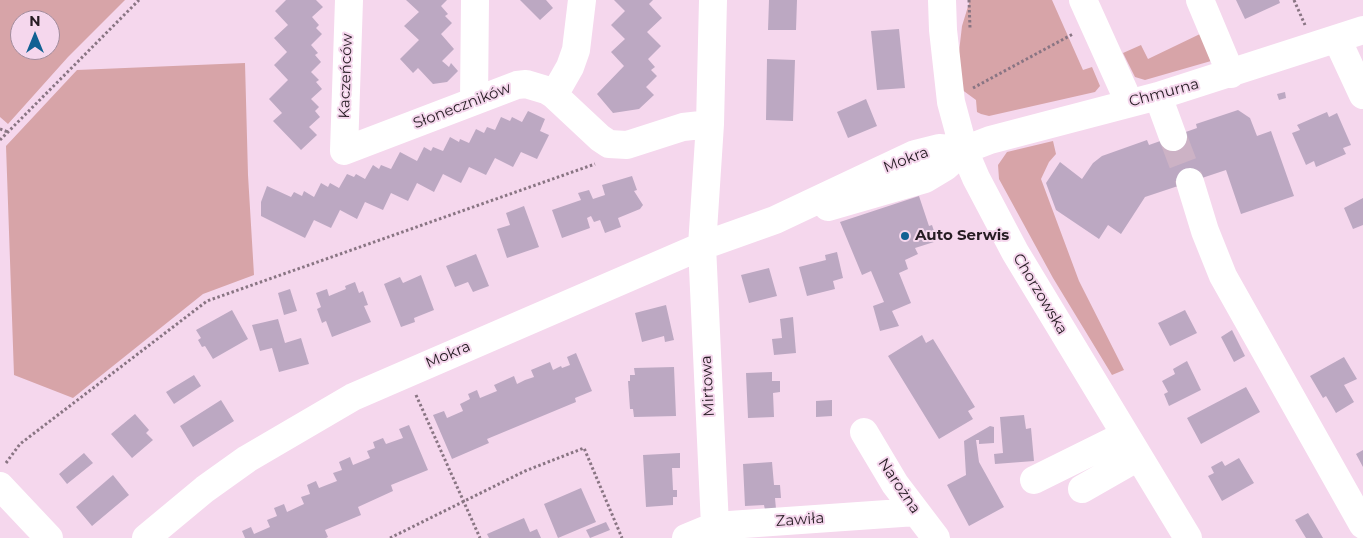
<!DOCTYPE html>
<html>
<head>
<meta charset="utf-8">
<style>
	body { margin:0 }
	#map { position:relative; width:1363px; height:538px; overflow:hidden; background:#f5d7ed; font-family:Montserrat,sans-serif }
	canvas { display:block }
	.north { position:absolute; left:10px; top:10px; width:50px; height:50px; box-sizing:border-box; background:#f5d7ed; border:1px solid #a28c9c; border-radius:50%; rotate:0deg; font-size:14px; font-weight:700; line-height:20px; text-align:center; color:#261c23 }
	.north::after { content:''; display:block; margin:auto; width:18px; height:22px; background:#116193; clip-path:polygon(50% 0,100% 100%,50% 72%,0 100%) }
</style>
</head>
<body>
<div id="map">
<canvas width="1363" height="538"></canvas>
<div class="north">N</div>
</div>
<script>
const ctx = document.querySelector('canvas').getContext('2d');
ctx.lineJoin = 'round';
function fill(path, color) { ctx.fillStyle = color; ctx.fill(path, 'evenodd'); }
const shape = rows => new Path2D(rows.map(r => 'M' + r).join(''));
function trace(path, color, width, dash) { ctx.strokeStyle = color; ctx.lineWidth = width; ctx.lineCap = dash ? 'butt' : 'round'; ctx.setLineDash(dash || []); ctx.stroke(path); }
function drawText(font, color, halo, rows, align = 'center') {
  ctx.font = font + ' Montserrat,sans-serif'; ctx.lineWidth = 4; ctx.setLineDash([]); ctx.textBaseline = 'middle'; ctx.strokeStyle = halo; ctx.fillStyle = color; for (const [text, x, y, turn = 0] of rows) {
    ctx.save(); ctx.translate(x, y); ctx.rotate((+turn || 0) * Math.PI / 180); ctx.textAlign = isNaN(turn) ? turn : align; if (halo) ctx.strokeText(text, 0, 0); ctx.fillText(text, 0, 0); ctx.restore();
  }
}
fill(shape([
	[0,0,125,0,68,57,8,124,0,117],
	[20,20,50,20,50,50,20,50],
	[970,0,1052,0,1083,70,1092,67,1100,86,1095,92,989,116,981,114,977,112,976,100,961,89,959,52,962,26],
	[1200,34,1211,61,1145,80,1135,77,1123,53,1141,45,1148,59],
	[245,63,248,175,254,275,203,294,73,398,14,375,6,146,77,70],
	[1053,141,1056,154,1049,162,1041,179,1079,281,1124,370,1112,375,1053,278,999,179,998,165,1007,152]
]), '#d7a4a8');
fill(shape([
	[286,0,316,0,323,7,312,17,319,25,316,28,322,34,311,45,318,53,315,55,321,62,311,72,319,80,316,82,322,89,311,99,319,107,315,111,320,117,309,127,317,135,301,150,273,121,282,113,269,99,288,80,274,65,287,52,274,38,288,25,275,11],
	[406,0,447,0,441,6,448,14,445,16,452,23,441,34,454,49,442,61,449,67,451,63,458,71,447,82,433,84,418,68,413,73,400,59,419,40,404,26,419,12],
	[520,0,546,0,553,8,540,20],
	[614,0,653,0,649,4,662,18,647,32,661,46,648,59,655,67,651,70,657,76,646,87,654,95,639,109,613,113,597,94,624,66,611,52,625,39,611,25,625,11],
	[769,0,797,0,796,30,768,30],
	[1236,0,1279,0,1280,3,1245,19],
	[899,29,905,88,877,90,871,31],
	[767,59,795,60,793,121,766,120],
	[1285,92,1286,98,1279,100,1277,94],
	[866,99,877,126,848,138,837,112],
	[1238,110,1250,118,1257,136,1271,131,1294,196,1241,214,1226,170,1145,197,1121,234,1108,225,1099,239,1056,210,1046,183,1060,162,1082,179,1093,163,1102,156,1147,140,1149,145,1197,128,1196,124],
	[528,111,545,119,540,131,549,135,537,159,521,152,513,167,495,158,486,175,469,167,461,183,443,174,434,192,417,183,408,201,391,193,383,210,365,202,357,219,340,210,331,228,314,220,305,238,261,216,261,202,267,186,291,197,294,192,302,196,304,191,314,197,321,183,328,187,330,183,339,188,347,174,354,177,356,174,365,179,373,165,379,169,381,165,391,169,400,152,417,161,424,147,431,151,433,147,443,151,450,137,459,142,460,139,469,143,476,129,484,133,487,127,495,130,501,117,510,121,512,117,522,122],
	[1327,112,1329,117,1337,113,1351,145,1343,148,1346,154,1316,167,1314,161,1306,165,1292,133,1300,130,1297,125],
	[632,176,637,190,634,191,643,205,640,209,618,218,621,227,605,233,600,220,594,222,591,216,587,218,590,228,562,238,552,210,581,200,578,193,589,190,593,199,605,195,602,185],
	[919,196,929,226,932,225,936,237,933,238,934,242,915,248,918,254,905,260,908,269,899,273,911,303,892,311,899,326,880,331,873,306,884,302,871,271,862,275,840,222],
	[1363,198,1363,225,1353,229,1344,208],
	[524,206,539,247,507,258,497,229,510,225,506,213],
	[837,252,843,278,833,281,835,289,807,296,799,267,826,260,825,255],
	[476,254,489,286,473,292,468,282,455,287,446,266],
	[769,268,777,296,749,303,741,275],
	[421,275,434,310,414,318,415,322,401,327,384,284,400,277,403,283],
	[355,282,359,293,363,291,368,305,364,306,371,322,332,337,326,321,322,323,317,309,321,307,316,293,327,289,329,296,346,289,345,286],
	[290,289,297,311,284,315,278,293],
	[666,305,674,340,665,342,664,336,642,342,635,313],
	[232,310,248,339,213,359,205,346,202,347,198,340,201,338,196,330],
	[1185,310,1197,333,1170,346,1158,323],
	[793,317,796,353,774,355,772,339,782,338,780,319],
	[278,319,285,343,301,338,309,364,279,372,272,348,260,351,252,325],
	[1232,330,1245,356,1234,362,1221,337],
	[922,335,926,343,933,339,975,407,968,411,973,419,939,439,888,356],
	[576,353,592,391,575,398,576,402,487,439,489,443,452,459,433,415,444,411,447,418,463,411,460,404,470,399,468,394,477,390,480,398,497,391,494,385,514,376,517,384,525,380,534,377,531,370,550,362,553,370,561,366,562,368,570,365,567,357],
	[1344,357,1357,379,1344,385,1354,402,1336,413,1326,396,1323,398,1310,376],
	[1187,361,1201,390,1169,406,1164,394,1168,392,1162,381,1175,374,1173,369],
	[674,367,676,416,634,417,633,409,630,409,628,381,630,381,630,375,635,375,634,368],
	[772,372,772,381,780,381,780,392,773,393,774,417,748,418,746,373],
	[194,375,201,386,174,404,166,392],
	[1246,387,1260,412,1201,444,1187,418],
	[221,400,234,421,193,447,180,426],
	[832,400,832,416,816,417,816,401],
	[135,414,149,430,146,433,153,440,132,458,111,434],
	[1024,415,1026,429,1031,428,1034,461,995,464,994,454,1003,453,1000,417],
	[409,425,428,470,391,485,393,491,358,507,361,515,325,530,328,537,326,538,245,538,242,531,251,527,254,534,270,527,267,520,277,516,274,508,284,504,287,512,304,504,301,497,310,494,307,485,316,481,319,488,337,481,333,473,342,470,339,462,350,457,353,465,370,458,367,451,375,448,373,442,383,438,386,444,403,438,399,429],
	[990,426,994,427,994,443,979,444,979,440,976,440,979,462,1004,507,969,526,947,485,966,475,964,441],
	[1363,450,1363,467,1356,454],
	[84,453,93,463,67,484,59,474],
	[680,453,680,468,672,468,673,490,677,490,677,497,673,497,673,505,646,507,643,455],
	[1239,458,1254,483,1222,501,1208,476,1214,473,1211,467,1222,461,1225,466],
	[772,462,774,485,780,485,781,498,775,498,776,509,765,510,764,505,745,506,743,464],
	[113,475,129,495,92,526,76,507],
	[581,488,596,522,558,538,544,504],
	[1308,513,1313,521,1323,538,1306,538,1295,520],
	[524,518,530,532,537,529,541,538,489,538,487,534],
	[606,522,610,530,590,538,586,530]
]), '#bca8c2');
trace(shape([
	[1173,137,1190,182]
]), '#ccb2c5', 28, [28, 14]);
trace(shape([
	[969,0,970,28],
	[1294,0,1305,25],
	[973,88,1073,34],
	[0,129,8,132],
	[0,140,139,0],
	[416,395,480,538],
	[6,463,20,444,207,301,595,164],
	[390,538,525,471,584,448,622,538]
]), '#897583', 3, [2.5, 2.5]);
trace(shape([
	[349,0,344,151,517,85,526,84,546,90,554,95,600,138,609,144,627,145,683,127,710,124],
	[713,0,710,124,702,246,715,526],
	[942,0,943,30,951,102,964,150,976,178,1015,252,1188,538],
	[1083,0,1124,91,1127,103],
	[1200,0,1231,74],
	[1337,39,1363,95],
	[554,95,570,67,576,50,582,0],
	[1158,96,1173,137],
	[474,101,475,0],
	[1190,182,1205,231,1223,276,1363,525],
	[828,207,925,179,945,167,964,150,990,140,1158,96,1363,30],
	[864,432,895,484,936,538],
	[1034,480,1125,435],
	[0,486,49,538],
	[1082,489,1138,457],
	[146,538,205,489,247,459,353,397,702,246,775,220,915,154,939,148,964,150],
	[686,538,715,526,916,512]
]), '#fff', 28);
for (const [x, y, r, color] of [
	[905,236,5,"#116193"]
]) { const dot = new Path2D(); dot.arc(x, y, r, 0, 2 * Math.PI); ctx.fillStyle = color; ctx.fill(dot); trace(dot, '#f5d7ed', 2); }
drawText('15px', '#261c23', '#f5d7ed', [
	["Kaczeńców",346,76,-88],
	["Chmurna",1164,93,-15],
	["Słoneczników",462,106,-21],
	["Mokra",906,160,-21],
	["Chorzowska",1040,294,59],
	["Mokra",448,355,-23],
	["Mirtowa",708,386,-93],
	["Narożna",899,486,56],
	["Zawiła",800,520,-4]
]);
drawText('bold 15px', '#261c23', '#f5d7ed', [
	["Auto Serwis",915,236]
], 'left');
</script>
</body>
</html>
